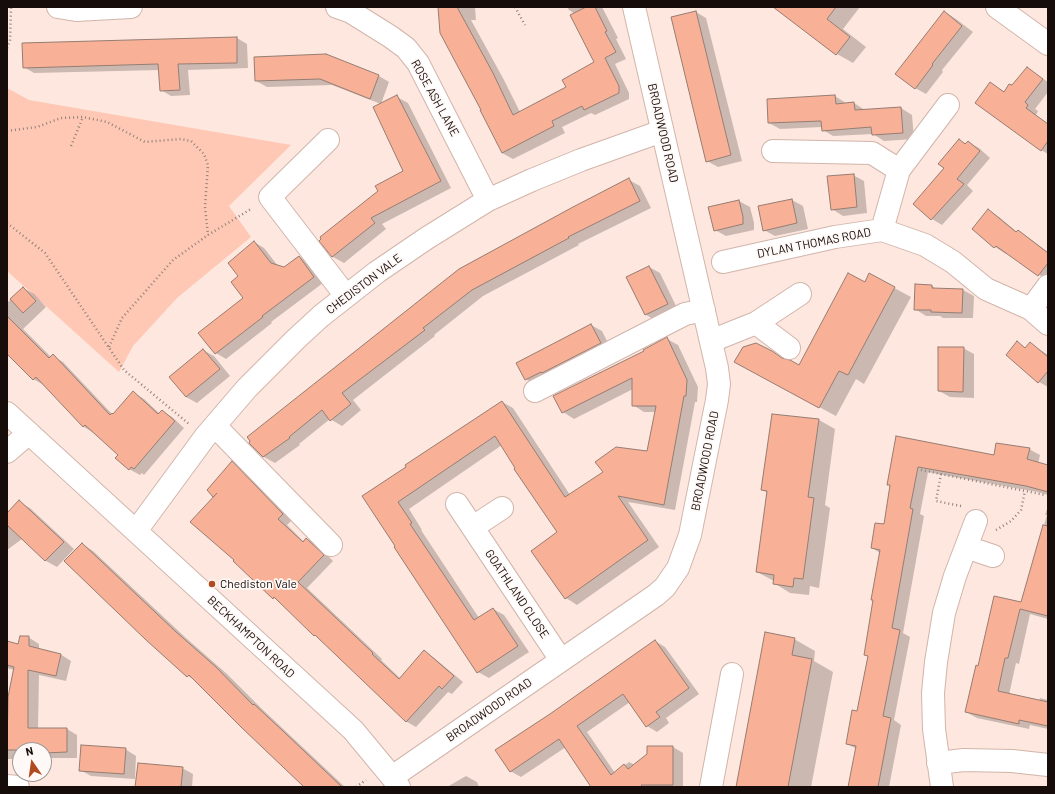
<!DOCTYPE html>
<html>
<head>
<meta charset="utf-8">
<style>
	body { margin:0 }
	#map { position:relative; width:1055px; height:794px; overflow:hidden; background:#fee7de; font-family:Barlow,sans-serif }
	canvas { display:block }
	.frame { position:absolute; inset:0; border:8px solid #160c09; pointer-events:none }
	.north { position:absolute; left:12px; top:742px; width:40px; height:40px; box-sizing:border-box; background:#fef8f6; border:1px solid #a19a97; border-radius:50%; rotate:347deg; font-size:11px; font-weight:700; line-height:16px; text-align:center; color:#160c09 }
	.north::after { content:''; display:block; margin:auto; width:14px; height:18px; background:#b14b1f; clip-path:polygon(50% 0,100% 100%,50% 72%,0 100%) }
</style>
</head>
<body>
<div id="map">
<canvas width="1055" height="794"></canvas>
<div class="frame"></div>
<div class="north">N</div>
</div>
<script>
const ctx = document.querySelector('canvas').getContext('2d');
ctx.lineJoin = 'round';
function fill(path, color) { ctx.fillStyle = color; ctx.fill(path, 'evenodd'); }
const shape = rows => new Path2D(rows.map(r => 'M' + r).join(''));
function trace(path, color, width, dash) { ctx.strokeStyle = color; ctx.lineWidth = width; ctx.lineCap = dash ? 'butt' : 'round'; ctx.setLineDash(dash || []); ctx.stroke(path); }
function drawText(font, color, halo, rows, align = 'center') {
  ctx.font = font + ' Barlow,sans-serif'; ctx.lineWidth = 3.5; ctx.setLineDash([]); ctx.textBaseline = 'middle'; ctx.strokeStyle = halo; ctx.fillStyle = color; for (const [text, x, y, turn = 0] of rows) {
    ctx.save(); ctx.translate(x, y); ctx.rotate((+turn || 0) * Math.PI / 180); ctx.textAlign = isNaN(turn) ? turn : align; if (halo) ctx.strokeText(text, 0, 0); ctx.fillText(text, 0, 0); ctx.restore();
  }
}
fill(shape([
	[7,88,29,100,291,145,229,206,251,237,177,298,133,346,119,372,7,271]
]), '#fec8b4');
fill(shape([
	[439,7,475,7,476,20,471,20,504,80,520,112,568,87,596,62,575,14,569,10,567,7,602,7,618,38,616,39,626,59,615,64,629,93,629,99,595,115,591,113,562,127,565,133,513,159,502,153,483,110],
	[789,7,860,7,843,29,866,47,853,63,837,54],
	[696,12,706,18,742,161,718,167,707,161],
	[945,12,956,19,973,32,942,70,943,72,926,94,915,88],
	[237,38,247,44,248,68,188,70,190,95,171,96,161,90,160,70,34,73,24,67],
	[1027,68,1048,82,1048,92,1035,109,1038,111,1036,115,1048,124,1048,154,1041,150,990,84,1005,92,1012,87],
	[379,76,389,82,381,104,332,85,267,87,256,81],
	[835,96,846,103,846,104,854,103,865,110,901,108,912,115,914,139,884,141,873,134,833,136,823,130,822,127,780,129,769,123],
	[397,97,408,103,451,188,382,224,386,229,344,263,333,257,321,241,405,172],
	[959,140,967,144,968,142,979,148,990,158,967,185,973,191,942,225,932,219,946,168],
	[853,175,864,181,867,213,843,216,832,209],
	[629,180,640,186,651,208,578,244,579,245,483,296,434,335,435,336,353,400,361,410,342,426,330,419,299,444,300,445,275,463,264,457,250,443],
	[792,200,803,206,808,229,775,236,764,230],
	[739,201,750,207,754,223,754,230,726,236,715,230],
	[988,210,999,217,1017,232,1029,238,1048,252,1048,281,1007,252,1006,254,995,247,973,229],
	[254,242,264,248,278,266,285,268,299,257,309,262,323,283,271,322,272,323,226,359,216,353,245,298,240,277],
	[649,267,660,273,678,310,656,321,645,314],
	[870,275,911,297,864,384,856,379,836,416,752,371,771,352,799,366,865,283],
	[932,286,938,290,963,290,974,296,973,318,943,318,940,316,926,316,915,309],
	[23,288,34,294,46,307,23,329,51,357,53,356,63,362,112,414,113,415,134,393,144,399,160,414,162,411,172,417,184,428,144,475,142,473,140,475,129,469,119,455,94,433,84,427,44,385,33,379,7,353,7,303],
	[591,325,602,331,611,349,537,386,526,379],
	[667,339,678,345,698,387,697,402,695,402,675,510,628,502,659,547,577,605,566,598,558,532,502,445,409,509,422,530,421,530,479,618,493,609,504,615,529,652,489,678,478,672,363,496,502,402,513,408,570,495,648,453,656,412,644,412,633,405,633,389,574,419,563,412,645,351],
	[1017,343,1026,348,1030,343,1048,355,1048,387,1039,382],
	[963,348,974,354,974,398,950,397,939,391],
	[203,350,214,356,230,376,197,403,186,397],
	[773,415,819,420,835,429,825,505,830,508,819,588,810,586,809,595,790,593,774,583,774,581,757,572,768,493,762,490],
	[897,437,995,456,1029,449,1040,455,1038,464,1048,467,1048,495,1037,492,928,472,920,514,924,516,903,633,910,637,894,720,901,725,889,787,849,787,857,749,847,744,858,712,869,657,865,654,880,553,872,548,885,525],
	[232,463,242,468,292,520,287,525,304,542,307,539,316,544,333,561,307,588,382,659,381,660,401,679,424,651,433,657,463,682,452,694,448,692,416,727,407,722,281,602,274,598,234,561,235,560,215,497,214,496],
	[19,502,30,508,74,549,57,567,46,561,22,539,7,550,7,514],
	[1048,506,1048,619,1030,614,1019,664,1016,663,1009,695,1039,701,1040,698,1048,700,1048,729,1030,725,1029,729,977,718,966,712,979,667,1021,604,1047,515,1045,515],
	[82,544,93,551,186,638,227,674,262,709,345,787,305,787,197,682,188,676],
	[28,637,39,644,39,650,60,654,71,661,66,681,39,675,38,729,67,729,77,735,77,758,44,758,44,750,20,750,20,759,7,759,7,727,8,727,14,670,7,668,7,642,19,645],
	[794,639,815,651,814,661,833,672,811,787,737,787],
	[655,641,665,647,699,694,666,718,669,723,657,732,647,726,630,702,587,732,615,773,629,762,635,765,648,754,648,747,673,747,683,753,683,787,593,787,566,747,521,777,510,771,551,715],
	[125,749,136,756,135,779,91,776,80,770],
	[182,768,193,774,192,787,137,787],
	[466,776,477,782,479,787,447,787]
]), '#0003');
const building = shape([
	[438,7,457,7,493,73,513,115,566,87,562,80,594,62,570,15,586,7,595,7,607,31,605,32,616,52,605,58,619,86,619,93,584,110,582,106,552,121,554,126,502,153,480,110,481,110,440,33,438,7],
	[773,7,836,7,827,19,850,37,836,55,773,7],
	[696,11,731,155,706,162,671,17,696,11],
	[944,11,962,26,932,64,933,65,915,89,895,74,944,11],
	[237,37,237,63,178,64,180,90,160,91,158,64,23,68,22,43,237,37],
	[326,54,379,75,370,99,320,79,255,81,254,57,326,54],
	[1027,67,1043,79,1025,102,1028,105,1026,108,1048,124,1048,141,1041,151,975,103,990,82,1004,92,1009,84,1012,85,1027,67],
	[397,95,441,181,371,218,375,223,332,257,319,241,321,239,320,237,378,191,375,186,403,171,373,107,397,95],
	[835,95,836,104,854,102,855,110,901,107,903,133,872,135,871,127,822,131,821,121,768,123,767,99,835,95],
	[959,139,965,144,968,141,980,151,957,179,964,184,931,220,913,204,944,168,938,164,959,139],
	[854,174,857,207,831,210,827,176,854,174],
	[629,178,640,201,568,237,569,238,472,290,423,328,425,330,342,393,351,404,330,421,322,410,289,437,290,438,263,457,249,443,250,441,247,437,459,269,573,207,629,178],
	[792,199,797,223,763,231,758,206,792,199],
	[739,200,743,217,743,224,714,231,708,207,739,200],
	[988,209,1016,232,1018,230,1048,253,1048,263,1038,276,996,246,994,248,972,229,988,209],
	[254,241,271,263,284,267,299,256,314,277,262,316,263,317,215,354,198,333,243,298,231,282,238,276,228,263,254,241],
	[649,266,668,304,645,315,626,277,649,266],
	[848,273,865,282,869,273,895,287,848,375,839,371,819,408,734,362,743,347,756,343,772,351,782,358,790,360,799,365,848,273],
	[915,284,932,285,932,288,963,289,962,313,931,312,931,310,914,310,915,284],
	[23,287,36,301,23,313,10,299,23,287],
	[7,316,49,358,53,354,110,415,112,413,113,414,133,391,158,414,162,410,175,421,134,469,131,467,129,470,115,458,118,455,85,425,83,427,36,377,33,380,7,354,7,316],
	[591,324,601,343,542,373,541,372,525,380,516,363,591,324],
	[667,337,687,380,686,396,684,396,664,505,618,496,648,540,565,599,531,551,557,532,514,469,515,468,495,436,398,502,412,523,410,524,474,620,493,608,518,646,477,673,394,547,395,546,362,496,406,467,405,465,502,401,565,497,603,472,595,462,616,447,647,451,656,406,632,406,632,378,562,413,553,396,644,351,643,350,667,337],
	[1017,341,1025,348,1030,342,1048,357,1048,371,1038,383,1006,355,1017,341],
	[938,347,964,347,963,392,938,391,938,347],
	[203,349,220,369,186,397,169,377,203,349],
	[772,414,819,419,808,497,814,498,803,579,794,578,793,587,773,584,774,575,756,572,767,491,761,490,772,414],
	[896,436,994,455,996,443,1030,448,1027,459,1048,465,1048,492,1026,486,918,467,910,508,913,509,892,628,900,630,883,716,891,718,878,787,848,787,856,746,846,744,852,710,857,711,868,656,864,655,873,600,871,600,880,550,871,548,875,523,884,524,890,485,887,485,896,436],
	[232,461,283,514,278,519,303,542,306,538,324,555,298,582,373,653,372,654,399,679,424,650,454,676,442,689,439,686,406,722,315,635,314,636,274,597,273,599,233,561,234,560,190,522,217,493,213,497,207,490,232,461],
	[19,500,64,542,45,561,7,525,7,513,19,500],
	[1043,525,1048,526,1048,616,1020,609,1008,658,1005,658,998,691,1048,702,1048,726,1019,720,1019,724,965,712,976,665,978,666,994,596,1021,602,1043,525],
	[82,543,175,631,216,667,253,705,254,704,284,732,342,787,304,787,241,727,189,675,187,677,145,639,64,561,82,543],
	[765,632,795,638,792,655,812,659,788,787,736,787,765,632],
	[20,636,29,636,29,646,61,654,56,676,28,670,28,728,67,728,67,752,44,753,44,750,7,750,8,697,14,667,7,665,7,641,18,644,20,636],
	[655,640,689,688,656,712,660,717,646,727,623,694,577,726,611,775,624,764,628,769,647,754,647,746,673,746,673,785,641,785,643,787,591,787,559,739,510,772,495,750,550,714,655,640],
	[81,745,126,748,124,774,79,771,81,745],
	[138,763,183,767,181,787,135,787,138,763]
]);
fill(building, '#f8b197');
trace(building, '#967c72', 1);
const minor = shape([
	[58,7,76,10,131,7],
	[337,7,351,12,391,37,406,48,418,63,488,200],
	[997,7,1048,44],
	[328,140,270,197,346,296],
	[773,151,872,153,899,170],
	[882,230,899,170,948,105],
	[723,262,835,237,882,230,925,245,953,262,986,289,1031,309,1048,324],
	[1031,309,1048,286],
	[756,323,800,294],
	[711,341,756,323,789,348],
	[535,391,685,314,704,310],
	[7,413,353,730,392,777,399,787],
	[215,426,331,545],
	[7,452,29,433],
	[457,504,561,660],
	[473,527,502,508],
	[136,531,205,437,247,388,296,339,321,316,377,272,427,238,488,200,532,180,581,160,662,131],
	[966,547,993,556],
	[938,763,964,760,1012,761,1048,765],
	[392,777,656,595,665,587,678,568,690,535,717,400,719,384,717,368,634,7],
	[7,786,18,787],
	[711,787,732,674],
	[942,787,934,729,933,693,936,662,944,613,955,576,976,521]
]);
trace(minor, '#d1b5ab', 24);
trace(shape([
	[515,7,525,25],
	[7,48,10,41,11,7],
	[7,131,37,127,61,118,83,117,107,122,145,142,181,139,191,141,204,154,208,165,205,207,208,235],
	[71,146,83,117],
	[7,223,45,253,124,370,189,424],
	[109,347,122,318,173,260,208,235,251,209],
	[921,470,1045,495],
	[941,474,936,501,961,506],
	[996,530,1011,521,1021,510,1025,491],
	[356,787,366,780]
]), '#91807a', 2.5, [1, 3]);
trace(minor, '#fff', 22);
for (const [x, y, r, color] of [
	[212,584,4,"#b14b1f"]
]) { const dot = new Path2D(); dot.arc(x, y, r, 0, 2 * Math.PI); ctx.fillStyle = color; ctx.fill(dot); trace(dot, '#fef8f6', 1.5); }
drawText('12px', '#160c09', '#fef8f6', [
	["ROSE ASH LANE",435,98,61],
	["BROADWOOD ROAD",663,133,77],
	["DYLAN THOMAS ROAD",814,243,-11],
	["CHEDISTON VALE",364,284,-37],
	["BROADWOOD ROAD",705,461,-79],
	["GOATHLAND CLOSE",517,594,56],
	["BECKHAMPTON ROAD",251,637,43],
	["BROADWOOD ROAD",489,710,-35]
]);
drawText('12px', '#160c09', '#fef8f6', [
	["Chediston Vale",220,584]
], 'left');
</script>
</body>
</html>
